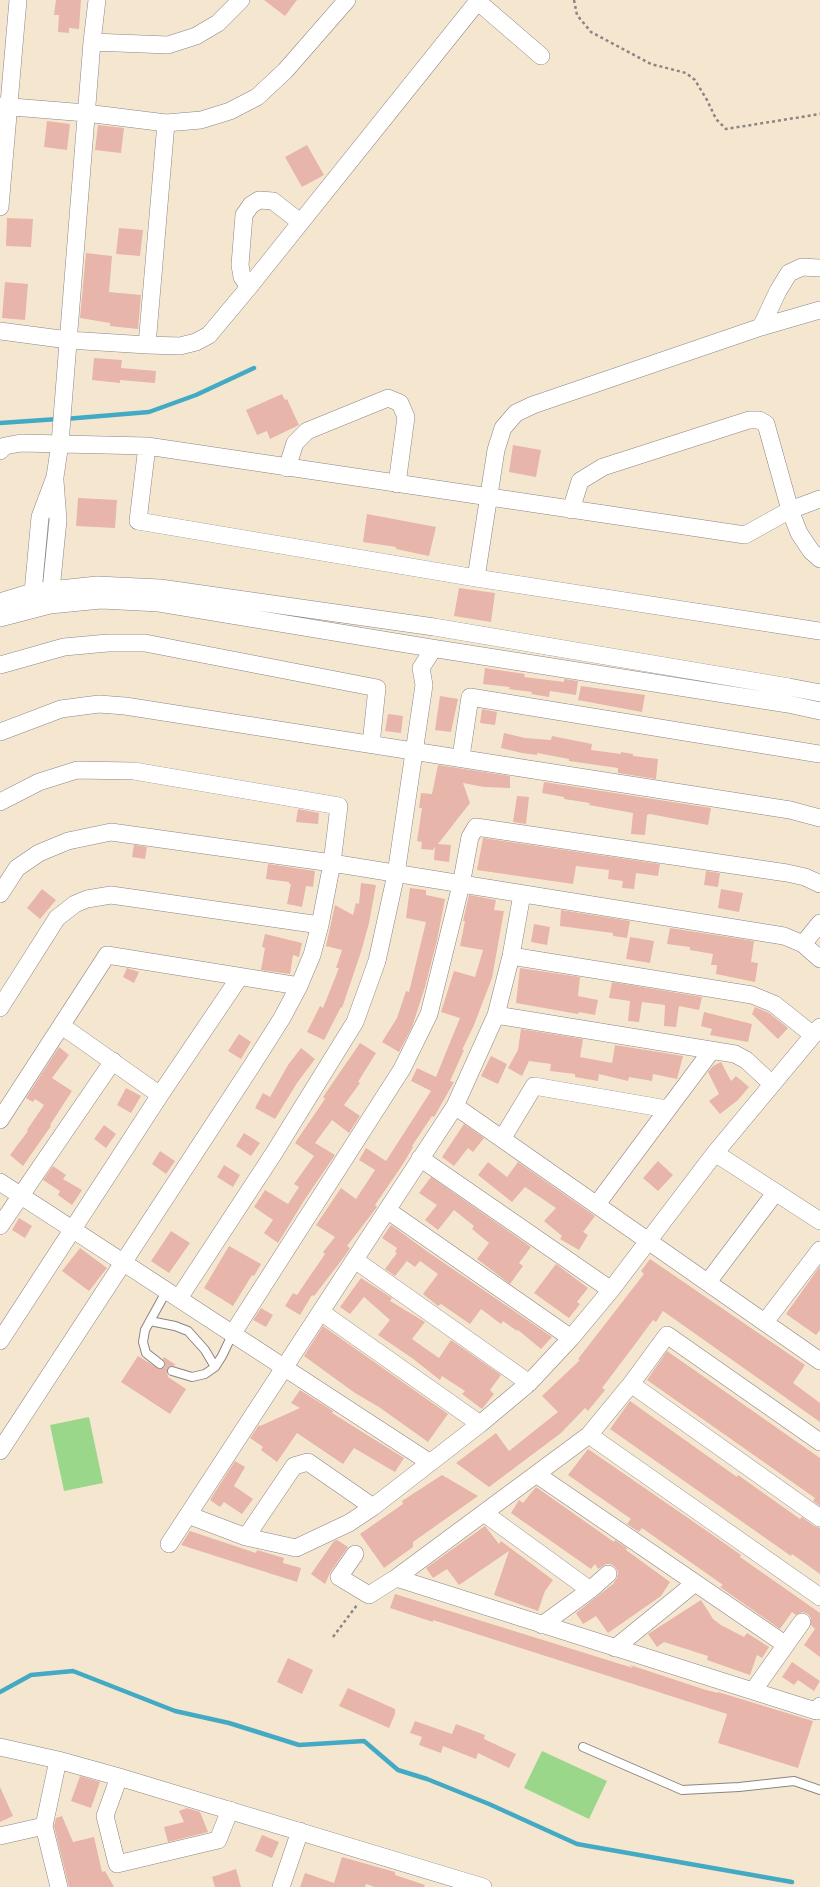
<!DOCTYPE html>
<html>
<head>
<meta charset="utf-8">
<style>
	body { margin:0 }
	canvas { display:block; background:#f5e7cf }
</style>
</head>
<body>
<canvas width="820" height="1887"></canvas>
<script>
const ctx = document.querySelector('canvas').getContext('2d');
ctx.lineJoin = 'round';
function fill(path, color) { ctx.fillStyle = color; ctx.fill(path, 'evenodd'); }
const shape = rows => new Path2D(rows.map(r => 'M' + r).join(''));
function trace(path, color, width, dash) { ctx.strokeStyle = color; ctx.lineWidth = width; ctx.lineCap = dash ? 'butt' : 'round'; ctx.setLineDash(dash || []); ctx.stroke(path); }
fill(shape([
	[89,1417,103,1483,64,1491,50,1425],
	[542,1751,607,1781,589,1819,524,1788]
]), '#9bd78b');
trace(shape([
	[65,419,149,412,196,395,254,368],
	[0,423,58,419],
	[0,1692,31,1675,73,1671,175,1711,229,1723,299,1745,364,1741,398,1770,427,1779,489,1804,577,1844,792,1882]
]), '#44aac4', 4.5);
fill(shape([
	[56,0,81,0,79,29,69,28,69,33,58,32,59,15,54,15],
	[264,0,297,0,285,16],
	[47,121,70,124,67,150,44,147],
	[98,125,124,128,121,153,95,150],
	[307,145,324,175,302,187,285,157],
	[7,218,33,219,31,247,6,246],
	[119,228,143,230,140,256,116,254],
	[86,253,112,256,109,292,141,295,138,329,110,326,110,323,80,318],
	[5,282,28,284,25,320,2,318],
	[94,358,122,360,121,368,156,371,155,383,120,380,120,383,92,380],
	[282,394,285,400,287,399,299,425,270,439,267,431,257,435,246,410],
	[513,445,541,450,536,477,509,472],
	[78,498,117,500,115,528,76,526],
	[367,514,436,527,429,556,396,549,396,547,363,542],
	[459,588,495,593,491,622,454,616],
	[485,668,525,674,524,677,564,682,564,679,578,681,576,695,550,691,549,697,531,694,532,692,509,689,510,687,483,684],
	[581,686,645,695,642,712,578,700],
	[440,696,458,699,451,732,435,730],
	[482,709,497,712,495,725,480,723],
	[388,714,403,716,401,733,385,731],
	[504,733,525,738,551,740,552,736,592,744,591,750,621,754,621,752,633,754,633,756,658,759,656,779,618,773,618,768,569,761,569,759,537,753,537,755,522,753,501,748],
	[438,765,510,776,510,788,484,787,463,783,470,803,438,844,451,845,449,862,434,860,435,847,433,850,421,849,422,842,417,841,422,808,419,808,421,793,432,794],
	[544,782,711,808,708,825,650,814,647,815,645,835,631,834,633,813,589,805,590,803,564,799,564,797,542,793],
	[517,796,529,797,526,824,513,822],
	[298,809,319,813,318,824,296,822],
	[483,838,660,864,658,876,636,873,634,889,622,888,623,881,608,879,609,870,576,866,573,884,477,870],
	[134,845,147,847,145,859,132,857],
	[268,864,315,871,313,887,306,886,302,907,287,904,291,884,289,884,289,882,266,879],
	[706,871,720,873,718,887,704,885],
	[361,883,376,885,369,923,361,952,342,1008,341,1007,324,1040,307,1032,320,1006,323,1008,339,968,336,968,342,950,326,946,335,905,353,915,356,903,359,904],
	[410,888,426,890,426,895,445,899,437,940,425,987,412,1027,399,1052,382,1042,397,1018,406,991,409,992,426,922,406,918],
	[42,889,56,900,40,919,27,908],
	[721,889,743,893,739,912,718,908],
	[469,895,496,900,494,910,504,911,492,978,474,1025,462,1050,464,1050,450,1081,454,1082,434,1117,432,1116,412,1146,413,1147,403,1164,375,1205,377,1207,347,1246,350,1248,344,1257,314,1296,312,1295,300,1315,285,1306,293,1293,297,1295,325,1254,323,1252,335,1237,316,1225,341,1188,356,1199,375,1170,359,1160,366,1148,386,1161,431,1091,411,1081,417,1068,436,1077,451,1040,460,1018,441,1012,454,971,475,977,483,950,460,946,465,921,463,921],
	[561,910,630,921,627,938,613,936,613,933,560,926],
	[534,924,550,927,547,945,531,942],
	[670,928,754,941,751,962,758,963,755,982,716,974,717,965,711,965,713,954,690,950,690,947,667,944],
	[265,934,302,943,299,957,293,955,290,974,261,970,265,948,262,947],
	[630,937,654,941,650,963,626,959],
	[127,968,139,972,134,983,123,977],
	[520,968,580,977,578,996,598,1000,595,1015,579,1012,578,1014,516,1003],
	[612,982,702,997,699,1010,679,1006,676,1027,664,1026,665,1005,642,1002,639,1022,628,1021,630,1001,609,998],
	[755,1007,769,1013,788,1028,778,1039,752,1014],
	[704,1012,752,1024,748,1042,710,1035,712,1029,701,1026],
	[521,1029,583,1039,580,1057,612,1063,615,1045,683,1056,677,1079,653,1074,652,1081,629,1077,628,1081,599,1074,598,1081,575,1077,575,1074,550,1071,551,1064,529,1061,522,1076,508,1068,518,1050],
	[239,1034,251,1042,241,1059,228,1051],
	[360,1043,376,1053,358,1082,360,1083,344,1105,360,1116,349,1133,332,1120,315,1143,335,1155,305,1199,278,1243,264,1233,273,1220,254,1207,265,1190,288,1204,299,1187,294,1184,314,1156,295,1143,325,1099,323,1097],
	[59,1047,69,1055,52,1078,72,1091,50,1125,51,1126,23,1166,10,1155,28,1131,27,1130,44,1105,35,1099,33,1102,26,1098],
	[301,1048,315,1059,297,1083,275,1119,255,1108,263,1093,270,1097,288,1065],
	[491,1056,507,1064,498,1084,481,1076],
	[721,1062,731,1081,736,1076,749,1087,738,1100,720,1114,709,1101,719,1094,708,1072,713,1066],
	[126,1088,141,1096,131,1113,117,1105],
	[464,1124,484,1138,473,1152,468,1148,454,1166,442,1157],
	[104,1125,116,1134,106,1148,94,1139],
	[244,1133,260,1143,251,1156,236,1146],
	[160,1151,175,1161,166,1174,152,1164],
	[658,1161,673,1175,658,1191,643,1178],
	[488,1162,507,1177,518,1162,595,1216,583,1232,588,1235,579,1250,560,1239,562,1236,544,1221,556,1208,525,1187,512,1202,478,1175],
	[224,1165,240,1175,233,1187,217,1177],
	[53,1166,66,1175,63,1179,82,1190,72,1205,58,1195,60,1191,43,1180],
	[431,1177,531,1247,519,1263,523,1266,510,1284,477,1259,489,1243,472,1229,474,1226,454,1210,438,1230,425,1220,437,1205,419,1193],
	[19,1218,32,1226,25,1238,12,1230],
	[391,1225,428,1252,552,1337,541,1349,518,1330,517,1331,503,1321,501,1324,481,1309,470,1324,441,1304,438,1306,423,1294,438,1274,420,1261,415,1267,407,1261,395,1276,385,1269,397,1253,395,1252,397,1248,382,1238],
	[171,1231,190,1243,169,1273,151,1261],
	[229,1246,261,1264,254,1276,252,1275,233,1306,204,1288],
	[80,1248,107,1268,89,1291,62,1271],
	[650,1259,805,1365,793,1383,820,1403,820,1422,663,1311,656,1322,653,1320,636,1343,602,1388,605,1390,588,1411,585,1408,561,1433,489,1487,456,1463,496,1433,509,1451,558,1412,542,1396,580,1360,578,1359,644,1274,641,1271],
	[556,1264,588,1288,577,1302,580,1304,569,1318,534,1293],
	[820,1266,820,1330,816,1335,786,1314],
	[361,1278,392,1298,390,1301,425,1322,412,1339,439,1358,451,1340,501,1375,490,1390,494,1394,482,1409,462,1394,465,1391,442,1376,440,1380,412,1358,378,1335,390,1320,364,1297,350,1314,340,1307],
	[261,1308,273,1315,266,1327,253,1320],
	[323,1326,448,1414,428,1442,379,1407,355,1393,304,1356],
	[667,1351,820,1458,820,1506,813,1501,815,1498,647,1380],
	[138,1356,159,1369,165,1367,165,1362,163,1359,164,1357,176,1365,168,1367,167,1372,168,1377,186,1389,170,1414,121,1382],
	[300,1390,333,1411,332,1413,404,1458,395,1472,354,1448,343,1464,297,1433,277,1462,261,1450,263,1447,250,1438,259,1425,260,1426,300,1408,291,1403],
	[630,1401,737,1477,738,1475,800,1519,802,1517,814,1526,820,1528,820,1574,792,1554,791,1556,610,1429],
	[588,1449,704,1529,741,1555,740,1557,820,1613,820,1657,804,1645,815,1629,811,1625,811,1618,808,1614,803,1612,796,1615,792,1612,780,1629,720,1587,723,1585,642,1528,639,1532,627,1524,631,1519,568,1475],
	[235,1461,245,1467,234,1486,253,1499,242,1514,224,1502,220,1507,210,1500],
	[442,1475,478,1496,413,1542,413,1547,384,1568,360,1534,403,1504,402,1501],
	[536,1487,614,1542,615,1540,627,1548,626,1550,670,1582,661,1596,608,1633,596,1616,583,1624,576,1613,613,1584,617,1578,618,1572,615,1567,611,1564,606,1564,598,1569,595,1564,591,1569,511,1513,519,1500,523,1503],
	[485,1526,499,1544,501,1541,553,1580,545,1591,538,1611,494,1595,509,1551,459,1585,447,1569,433,1578,426,1568],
	[190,1531,256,1553,257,1550,284,1558,283,1563,301,1568,297,1582,181,1545],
	[337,1540,348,1547,331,1571,325,1584,311,1574,334,1541],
	[395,1594,633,1668,630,1665,706,1690,718,1693,718,1692,813,1721,798,1768,718,1743,727,1714,433,1620,433,1622,390,1608],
	[701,1600,713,1619,721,1625,744,1637,747,1633,769,1647,762,1658,757,1655,750,1675,707,1660,708,1656,664,1642,657,1647,648,1634],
	[288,1658,313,1670,302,1694,277,1682],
	[792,1662,820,1681,814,1691,798,1680,794,1685,782,1677],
	[348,1688,395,1709,395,1714,389,1728,339,1706],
	[415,1721,452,1734,456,1724,485,1735,484,1739,516,1754,509,1768,478,1753,476,1759,443,1746,441,1753,419,1745,422,1737,410,1733],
	[80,1776,100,1782,91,1808,71,1801],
	[0,1787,13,1816,0,1822],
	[187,1808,200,1812,208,1832,168,1842,164,1827,184,1822,179,1811],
	[62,1816,73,1842,94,1837,102,1872,105,1871,114,1887,69,1887,54,1826,56,1818],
	[262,1835,279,1842,272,1858,255,1851],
	[342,1857,395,1872,395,1875,425,1885,424,1887,375,1887,366,1884,365,1887,300,1887,305,1873,334,1883],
	[236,1869,241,1887,215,1887,212,1877]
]), '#e7b5a9');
const lane = shape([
	[150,1321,175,1326,188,1331,205,1350,215,1367],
	[160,1364,146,1353,143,1342,145,1330,167,1290],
	[172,1371,192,1377,205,1374,215,1367,222,1356,233,1333],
	[583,1747,682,1790,739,1787,794,1781,820,1790]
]);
const street = shape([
	[476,0,541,56],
	[92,42,168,45,196,36,218,23,241,0],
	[0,106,86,113,166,123,201,120,230,111,257,97,285,71,347,0],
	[0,207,18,0],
	[249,287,242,277,240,265,244,215,251,205,259,200,273,201,300,222],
	[761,327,778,291,789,273,802,267,820,268],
	[0,331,68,340,147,345,180,346,196,342,209,335,249,287,478,1],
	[147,345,166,123],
	[147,446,138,521,476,578,820,631],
	[0,451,5,446,21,443,147,446,745,535,790,510,820,499],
	[287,468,295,443,307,431,388,398,400,403,406,417,397,484],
	[571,510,580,481,603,467,749,420,759,420,766,424,790,510,799,533,811,551,820,559],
	[476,578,496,450,503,428,516,413,533,405,761,327,820,310],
	[50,600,58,520,55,481],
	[0,602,32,592,97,585,160,588,434,627,789,687,820,693],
	[32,603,40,517,55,477,60,443,92,42,97,0],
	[0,618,50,605,101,600,159,603,431,648,788,704,820,711],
	[0,665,64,647,108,643,145,643,377,688,371,744],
	[0,732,61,709,99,704,125,706,790,810,820,818],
	[461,757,470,697,820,754],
	[0,802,39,782,77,770,134,771,339,806,332,863,320,925,312,955,299,986,282,1018,251,1067,0,1451],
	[0,894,17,868,39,853,68,841,111,832,332,863,784,936,803,944,820,959],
	[803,944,820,923],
	[511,956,752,995,774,1004,813,1035],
	[0,1008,57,918,75,904,87,899,111,895,320,925],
	[496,1015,735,1054,746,1060,772,1084],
	[62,1026,160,1095],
	[455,1106,820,1361],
	[0,1120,107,955,299,986],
	[502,1139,534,1086,667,1109],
	[715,1153,820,1221],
	[420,1158,611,1290],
	[0,1182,429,1462],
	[597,1204,712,1050],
	[387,1210,571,1338],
	[0,1226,113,1061],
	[355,1260,529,1383],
	[708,1282,775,1193],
	[179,1298,274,1153,355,1022,377,961,396,874,424,685,421,668,430,654],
	[321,1312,480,1424],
	[765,1322,820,1250],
	[233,1333,402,1069,429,1014,461,885,470,837,476,827,787,873,805,877,820,884],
	[0,1341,160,1095,239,978],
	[631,1384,820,1518],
	[589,1435,820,1597],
	[536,1474,786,1645],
	[484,1513,590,1590],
	[188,1515,246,1537,296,1548,349,1523,373,1507,480,1424,529,1383,571,1338,611,1290,715,1153,820,1027],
	[246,1537,294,1466,308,1462,373,1507],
	[169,1544,455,1106,496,1015,511,956,522,894],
	[355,1554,339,1577,369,1595,396,1578,589,1435,631,1384,667,1335,820,1442],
	[396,1578,816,1711,820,1706],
	[542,1625,590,1590,608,1574],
	[615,1648,695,1583],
	[753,1691,802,1622],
	[0,1747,58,1760,119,1777,483,1887],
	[58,1760,44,1826,59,1887],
	[119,1777,105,1816,117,1864,218,1840,230,1810],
	[0,1836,44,1826],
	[281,1887,300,1831]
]);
trace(lane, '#8c8485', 10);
trace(street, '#8c8485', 18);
trace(shape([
	[574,0,577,15,591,32,651,64,686,73,695,80,707,100,716,119,726,129,820,114],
	[333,1637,357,1605]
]), '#8c8485', 2.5, [3, 3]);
trace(lane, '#fff', 8);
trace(street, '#fff', 17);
</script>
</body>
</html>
